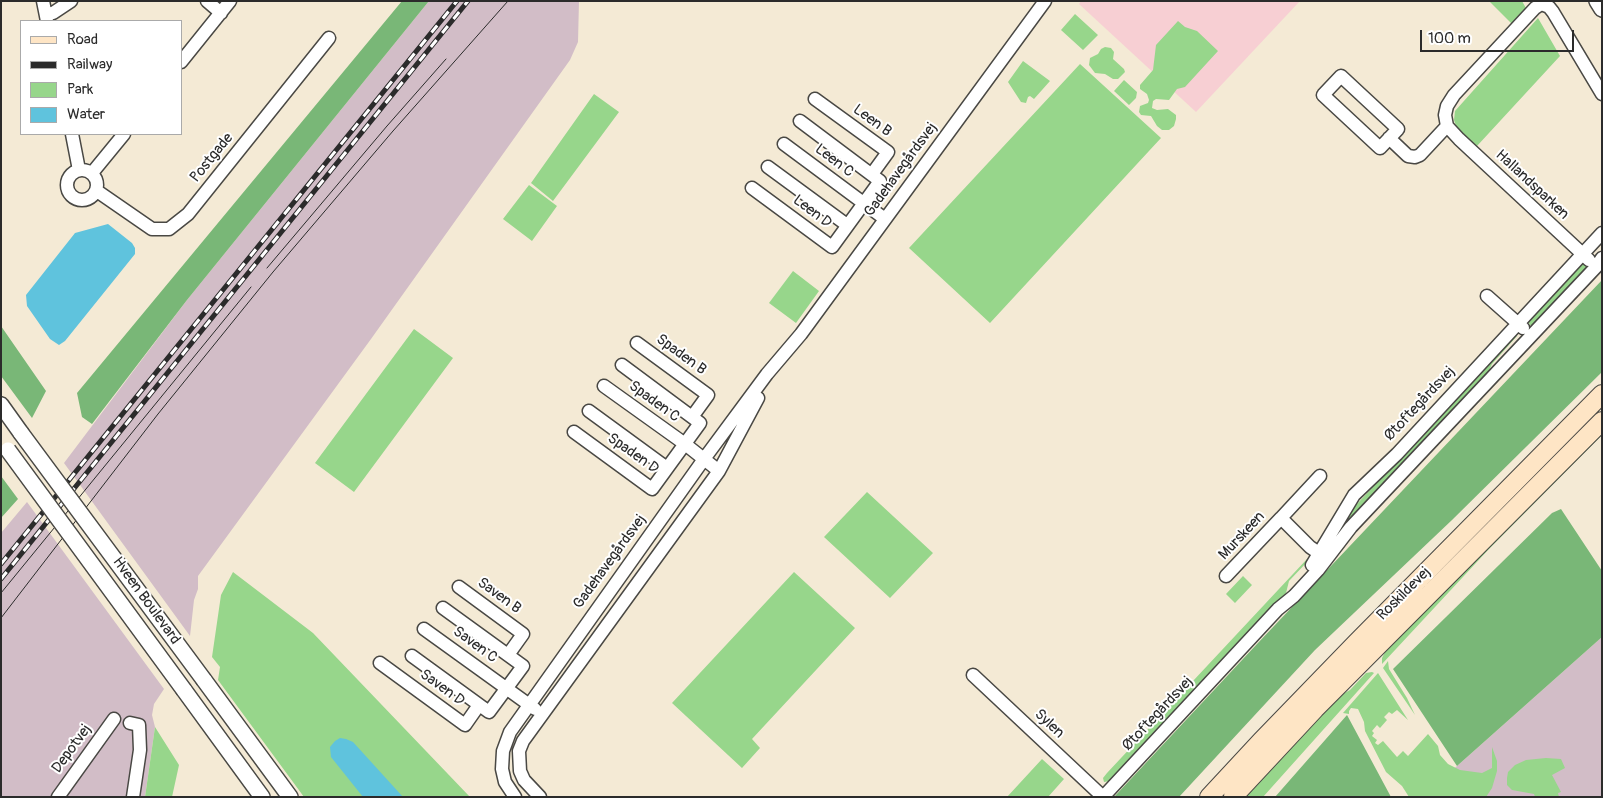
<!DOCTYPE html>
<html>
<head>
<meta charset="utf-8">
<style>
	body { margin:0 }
	#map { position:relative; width:1603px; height:798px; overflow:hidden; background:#f4ead5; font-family:Pangolin,sans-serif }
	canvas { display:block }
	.frame { position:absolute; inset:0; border:2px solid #2b2b2b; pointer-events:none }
	.legend { position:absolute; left:20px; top:20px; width:162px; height:115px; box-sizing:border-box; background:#fff; border:1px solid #aaa; margin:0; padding:6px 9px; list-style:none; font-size:15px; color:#2b2b2b }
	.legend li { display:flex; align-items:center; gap:10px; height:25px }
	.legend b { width:25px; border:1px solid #aaa }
	.scale { position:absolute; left:1420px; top:30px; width:154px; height:22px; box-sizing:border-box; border:2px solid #2b2b2b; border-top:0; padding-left:6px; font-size:15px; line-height:18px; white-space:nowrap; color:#2b2b2b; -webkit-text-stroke:4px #fff; paint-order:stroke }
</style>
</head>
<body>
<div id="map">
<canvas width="1603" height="798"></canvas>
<div class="frame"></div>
<ul class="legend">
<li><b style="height:6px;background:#fee5c5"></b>Road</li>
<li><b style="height:6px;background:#2b2b2b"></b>Railway</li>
<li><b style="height:14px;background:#97d68b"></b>Park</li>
<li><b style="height:14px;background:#5fc3dd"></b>Water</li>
</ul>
<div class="scale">100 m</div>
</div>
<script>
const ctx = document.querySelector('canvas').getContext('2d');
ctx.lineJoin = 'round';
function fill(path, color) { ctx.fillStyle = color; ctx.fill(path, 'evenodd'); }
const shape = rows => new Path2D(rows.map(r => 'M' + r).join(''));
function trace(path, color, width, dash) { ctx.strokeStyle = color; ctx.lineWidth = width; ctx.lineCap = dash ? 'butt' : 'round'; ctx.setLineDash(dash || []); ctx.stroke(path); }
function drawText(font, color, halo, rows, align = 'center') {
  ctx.font = font + ' Pangolin,sans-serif'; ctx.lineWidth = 4; ctx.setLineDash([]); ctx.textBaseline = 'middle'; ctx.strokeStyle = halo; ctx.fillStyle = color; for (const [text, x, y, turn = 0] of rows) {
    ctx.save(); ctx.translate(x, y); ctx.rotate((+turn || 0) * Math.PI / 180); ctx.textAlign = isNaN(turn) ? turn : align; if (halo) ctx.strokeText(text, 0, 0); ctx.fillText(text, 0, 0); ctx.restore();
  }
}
fill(shape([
	[1081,1,1300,1,1196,112,1079,4]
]), '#f7cfd3');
fill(shape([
	[429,1,579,1,578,42,570,60,371,339,198,576,198,589,194,600,190,636,64,463,187,300],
	[27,502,164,689,154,704,152,715,155,727,145,797,1,797,1,533],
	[1602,637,1602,797,1422,797,1457,766]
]), '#d2bdc7');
fill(shape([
	[1489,1,1522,1,1527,10,1514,26],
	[1075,14,1098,35,1083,50,1061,30],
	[1538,18,1560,56,1477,146,1457,129,1454,120,1455,111],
	[1178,21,1185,27,1197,31,1218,51,1185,87,1177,89,1169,100,1156,99,1153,101,1152,108,1157,110,1168,109,1176,115,1176,119,1174,126,1169,130,1162,130,1157,126,1151,116,1141,115,1139,112,1140,106,1148,103,1149,100,1147,94,1140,89,1140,85,1153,70,1156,45],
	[1105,47,1111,48,1114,52,1113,59,1124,69,1125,72,1118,79,1113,79,1105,74,1095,73,1089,65,1090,58,1098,54,1101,49],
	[1023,61,1050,81,1034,99,1030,96,1028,97,1026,103,1021,102,1008,82],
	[1080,64,1161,138,990,323,909,248],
	[1124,80,1137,92,1136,98,1129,105,1114,91],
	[594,94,619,112,553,201,531,183],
	[529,185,557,206,532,241,503,219],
	[1582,263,1585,263,1588,266,1586,269,1533,326,1530,325,1528,321],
	[793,271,819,291,796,323,769,303],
	[414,329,453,358,354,492,315,463],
	[1517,334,1517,336,1492,364,1487,375,1347,527,1331,540,1356,505],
	[1602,428,1602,435,1489,549,1382,664,1382,658,1388,646],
	[867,492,933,553,890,598,824,537],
	[1307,559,1308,560,1308,561,1289,581,1286,593,1110,781,1104,782,1103,778,1107,773],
	[233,572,313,633,470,797,304,797,218,680,220,667,212,657,221,595],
	[794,572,855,628,752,739,760,748,742,768,672,703],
	[1243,576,1252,585,1235,603,1226,594],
	[1388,661,1389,669,1407,698,1415,715,1383,668],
	[1372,672,1374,673,1263,797,1246,797,1261,775,1339,696,1350,690,1366,673],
	[1378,673,1408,720,1397,710,1392,714,1389,712,1384,717,1387,720,1380,728,1377,725,1372,731,1374,733,1372,736,1377,740,1375,743,1378,745,1383,741,1397,757,1403,751,1408,756,1428,734,1438,746,1440,755,1448,764,1460,770,1482,773,1492,768,1492,747,1497,761,1497,771,1492,788,1486,797,1409,797,1402,786,1386,772,1365,731,1364,722,1358,709,1351,708,1349,711,1349,714,1343,713],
	[155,727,179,765,172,797,145,797],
	[1546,758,1561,759,1565,768,1552,775,1561,792,1558,793,1559,797,1535,797,1534,794,1512,790,1507,785,1507,778,1508,772,1515,765,1526,760],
	[1042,759,1064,779,1048,797,1007,797]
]), '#97d68b');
fill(shape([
	[402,1,429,1,187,300,92,424,82,417,77,393],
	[1602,280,1602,372,1452,520,1315,650,1179,797,1114,797,1257,644],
	[1,326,46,391,32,418,1,376],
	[1,476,18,499,1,518],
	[1561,509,1602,571,1602,637,1457,766,1393,669,1552,513],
	[1347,715,1391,797,1275,797]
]), '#79b777');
fill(shape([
	[108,224,132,243,135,248,135,254,65,341,59,345,50,339,27,306,26,295,75,233],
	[340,738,346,739,353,742,403,797,363,797,331,757,330,747,335,741]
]), '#5fc3dd');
const minor = shape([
	[43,1,47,21],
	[207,1,221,13],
	[1539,1,1541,4,1549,7,1553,12,1602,94],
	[1541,4,1535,8,1454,95,1447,106,1445,115,1447,126,1459,139,1589,260],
	[46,14,53,13,71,1],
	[181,62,230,1],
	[1341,76,1398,129,1380,148,1323,95,1341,76],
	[815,99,888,152,872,174],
	[72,134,79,170],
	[1389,138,1408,156,1415,157,1420,155,1447,126],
	[784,144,885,219],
	[768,167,847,225],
	'67 185a15 15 0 1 1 30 0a15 15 0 1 1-30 0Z',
	[92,173,124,134],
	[752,188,832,247,880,181,800,121],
	[97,191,152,229,169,229,188,214,329,38],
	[1487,296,1523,328],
	[637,343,708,395,692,417],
	[604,386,685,444,719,471],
	[589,411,667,468],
	[574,432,652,489,700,423,622,365],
	[1281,518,1320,476],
	[1312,565,1354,495,1397,454,1602,233],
	[1226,576,1281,518,1310,547,1326,558],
	[459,587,523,634,508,655],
	[424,629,535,709],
	[412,656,489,712,523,666,443,608],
	[380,663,465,725,479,705],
	[973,675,1103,797],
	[130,723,139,725,140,750,133,797],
	[58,797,114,719],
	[515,797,505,782,502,769,503,751,510,732,704,459,767,374,801,334,1045,1],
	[540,797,524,780,520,771,519,751,523,741,719,471,758,398],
	[1103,797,1278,609,1294,596,1318,570,1351,527,1596,267,1602,258]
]);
const tertiary = shape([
	[1597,1,1602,9],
	[1,405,21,433],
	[204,680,290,797],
	[184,690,262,797]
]);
const secondary = shape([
	[1209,797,1261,741,1356,643,1602,394],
	[1233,797,1315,709,1602,421]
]);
trace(minor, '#494844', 15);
trace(tertiary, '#494844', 18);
trace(secondary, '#494844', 20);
trace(minor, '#fff', 12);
trace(tertiary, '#fff', 15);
trace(secondary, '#fee5c5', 18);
trace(shape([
	[267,268,387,126,446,59],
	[1,593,251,287],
	[1,618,158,414,273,272,393,131,508,1]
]), '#2b2b2b', 1);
const rail = shape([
	[1,564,457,1],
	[1,579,468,1]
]);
trace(rail, '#2b2b2b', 5);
trace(rail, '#fff', 3, [9]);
const tertiaryBridge = shape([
	[21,433,204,680],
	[8,450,184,690]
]);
trace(tertiaryBridge, '#494844', 18, []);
trace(tertiaryBridge, '#fff', 15);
drawText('15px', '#2b2b2b', '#fff', [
	["Leen B",872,121,36],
	["Postgade",212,158,-51],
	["Leen C",834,161,37],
	["Gadehavegårdsvej",901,170,-54],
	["Hallandsparken",1532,185,43],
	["Leen D",812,212,37],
	["Spaden B",681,355,36],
	["Spaden C",654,402,36],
	["Øtoftegårdsvej",1420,404,-47],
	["Spaden D",633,454,35],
	["Murskeen",1242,536,-47],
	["Gadehavegårdsvej",610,562,-54],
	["Roskildevej",1404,594,-45],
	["Saven B",499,596,36],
	["Hveen Boulevard",146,601,54],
	["Saven C",475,645,36],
	["Saven D",442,688,36],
	["Øtoftegårdsvej",1158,714,-47],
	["Sylen",1049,724,43],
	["Depotvej",72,749,-54]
]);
</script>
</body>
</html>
